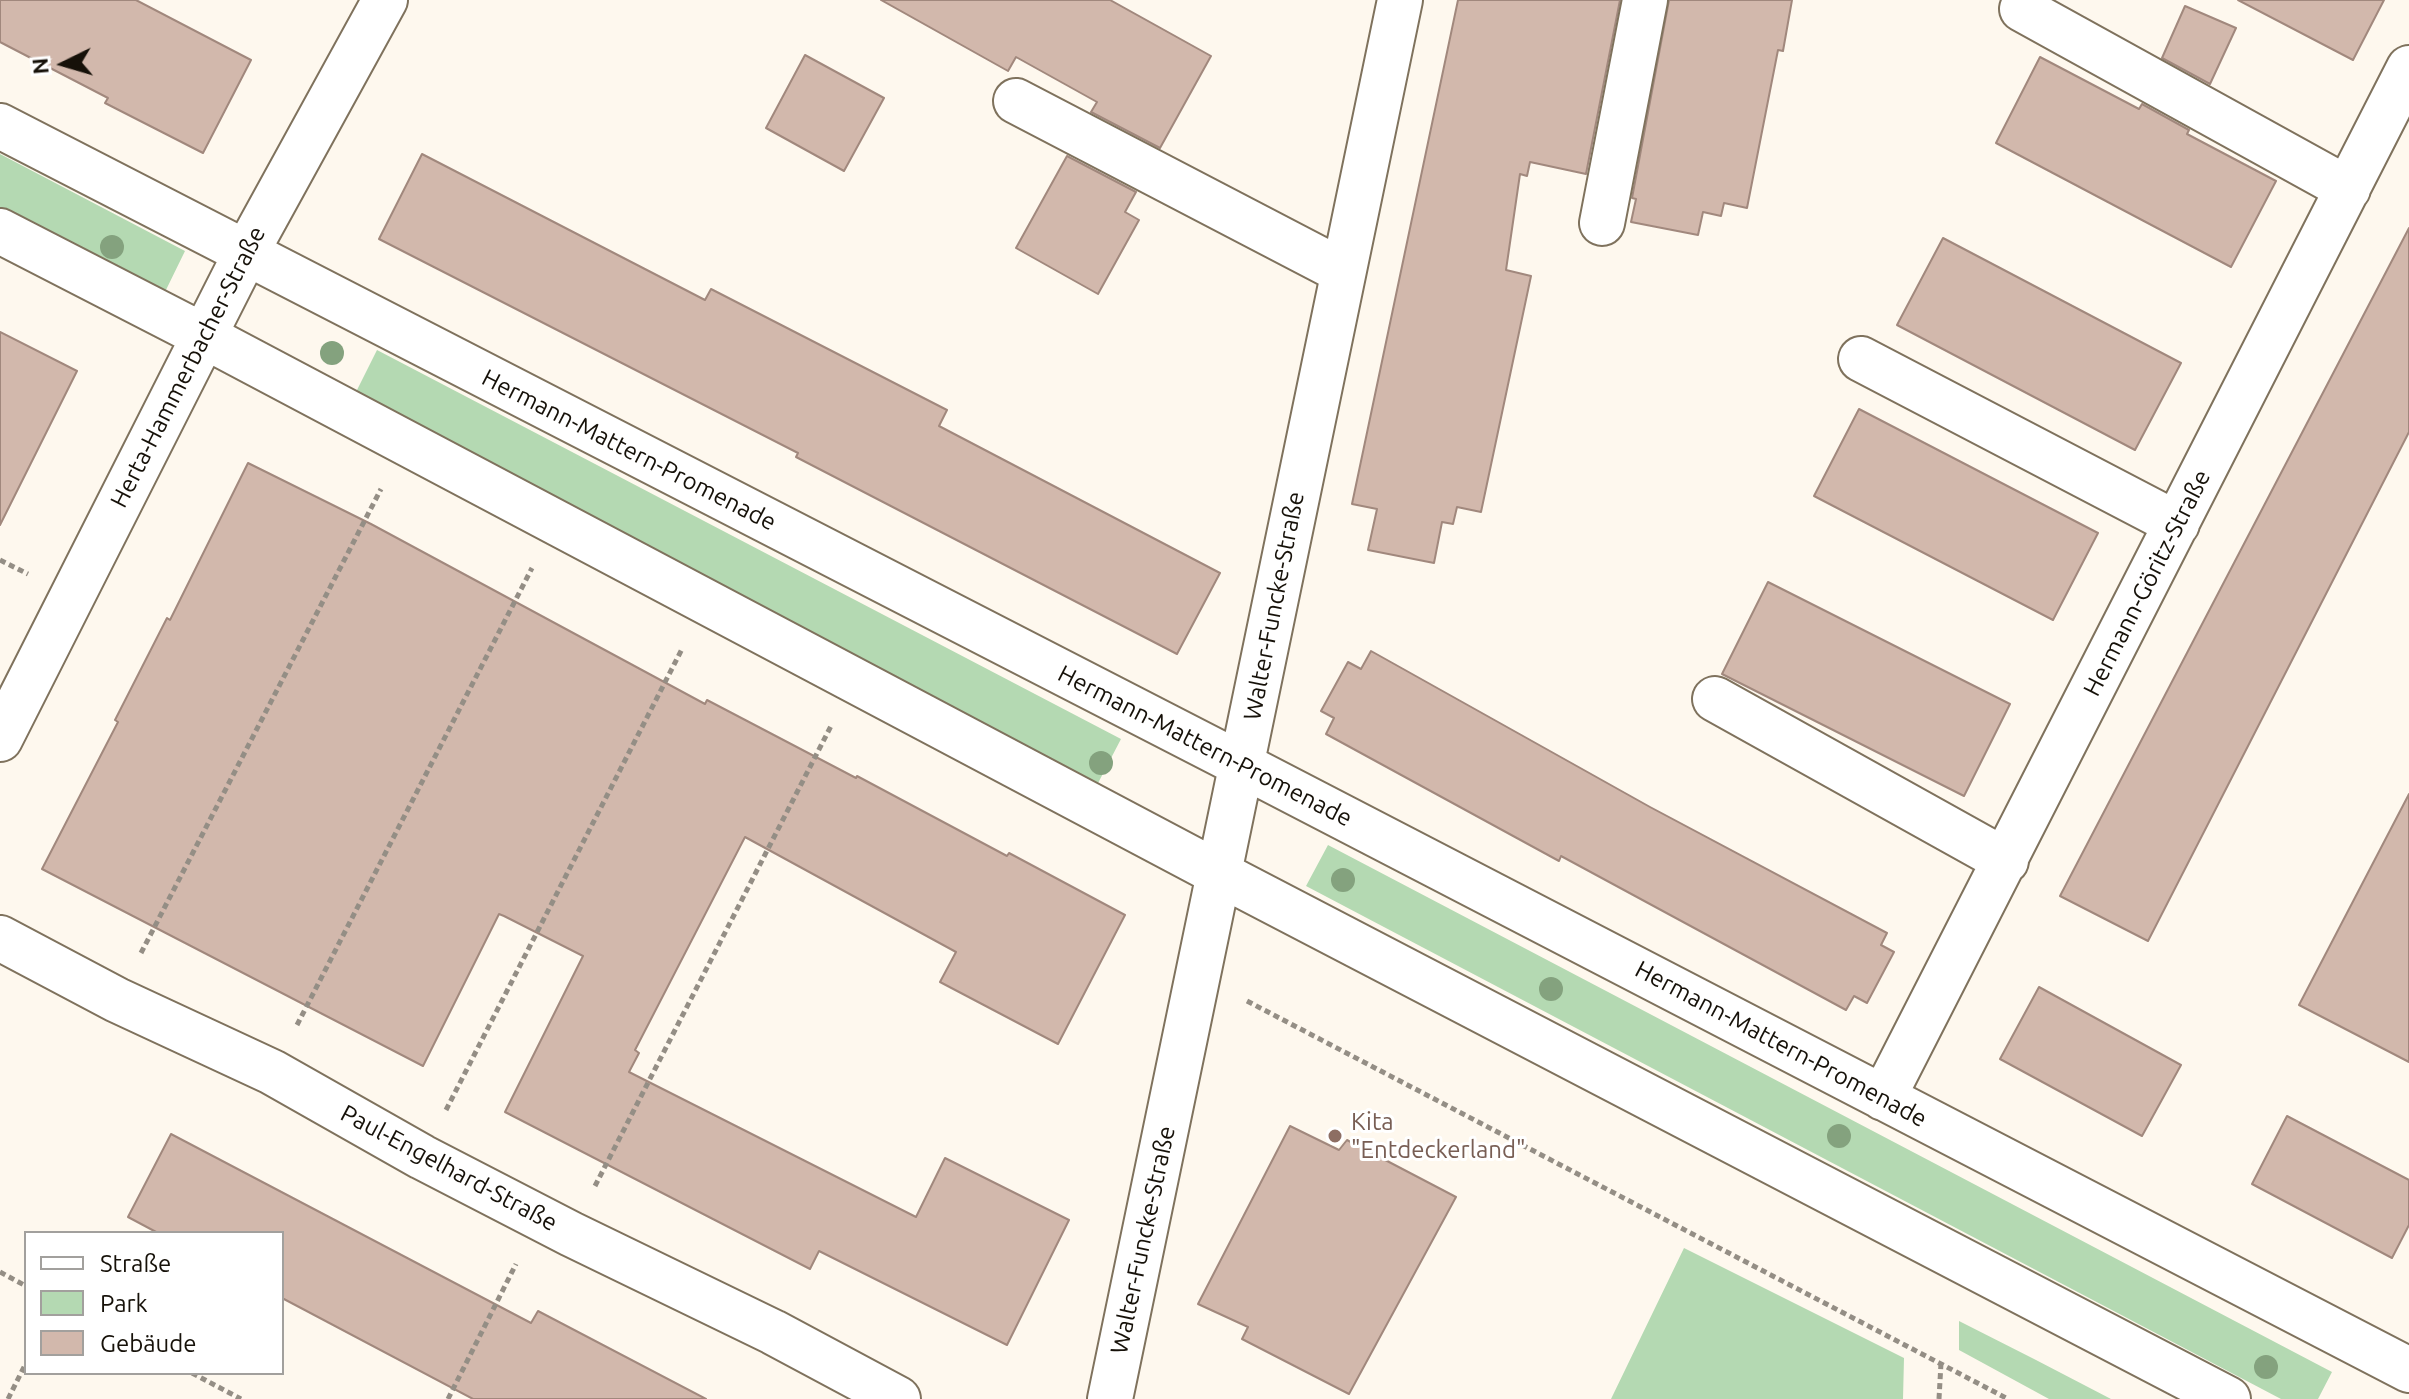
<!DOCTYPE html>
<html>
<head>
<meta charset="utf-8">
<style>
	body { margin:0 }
	#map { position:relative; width:2409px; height:1399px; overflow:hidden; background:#fef8ee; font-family:Ubuntu,sans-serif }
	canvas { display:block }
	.legend { position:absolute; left:24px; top:1231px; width:260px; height:144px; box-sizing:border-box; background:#fff; border:2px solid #a2a09d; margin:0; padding:10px 14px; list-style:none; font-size:24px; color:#161109 }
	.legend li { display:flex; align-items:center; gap:16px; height:40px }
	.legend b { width:40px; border:2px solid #a2a09d }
	.north { position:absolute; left:24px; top:24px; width:80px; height:80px; -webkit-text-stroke:6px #fff; paint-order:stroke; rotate:265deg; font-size:22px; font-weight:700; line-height:32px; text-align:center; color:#161109 }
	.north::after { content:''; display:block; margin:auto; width:28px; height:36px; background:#161109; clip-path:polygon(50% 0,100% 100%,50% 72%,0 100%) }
</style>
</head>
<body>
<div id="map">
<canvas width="2409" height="1399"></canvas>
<ul class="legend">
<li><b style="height:10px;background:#fff"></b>Straße</li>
<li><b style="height:22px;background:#b4d9b2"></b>Park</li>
<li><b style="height:22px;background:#d2b8ac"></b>Gebäude</li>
</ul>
<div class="north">N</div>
</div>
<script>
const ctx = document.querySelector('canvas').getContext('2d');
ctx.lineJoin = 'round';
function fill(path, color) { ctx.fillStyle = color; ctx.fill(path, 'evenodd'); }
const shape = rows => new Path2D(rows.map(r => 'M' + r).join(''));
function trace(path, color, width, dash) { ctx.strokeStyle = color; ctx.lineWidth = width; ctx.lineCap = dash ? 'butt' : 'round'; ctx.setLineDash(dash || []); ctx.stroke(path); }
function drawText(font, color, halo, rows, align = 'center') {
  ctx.font = font + ' Ubuntu,sans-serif'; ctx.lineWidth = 6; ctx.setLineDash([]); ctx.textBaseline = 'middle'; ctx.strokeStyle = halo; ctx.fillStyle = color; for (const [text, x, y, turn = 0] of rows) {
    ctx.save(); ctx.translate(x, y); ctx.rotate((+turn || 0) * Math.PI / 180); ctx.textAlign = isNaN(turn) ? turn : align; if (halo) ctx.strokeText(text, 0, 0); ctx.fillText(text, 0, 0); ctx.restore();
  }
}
fill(shape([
	[0,154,185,251,164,294,0,210],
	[377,350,1121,739,1097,785,355,394],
	[1328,845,2332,1372,2318,1399,2281,1399,1306,886],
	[1684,1248,1904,1358,1903,1399,1611,1399],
	[1959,1321,2036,1360,2111,1399,2049,1399,1959,1350]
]), '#b4d9b2');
const building = shape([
	[0,0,136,0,251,60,203,153,105,103,108,98,0,42,0,0],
	[881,0,1110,0,1211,56,1160,148,1091,112,1097,102,1016,57,1008,71,881,0],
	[1458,0,1620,0,1586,174,1530,162,1527,176,1520,174,1506,270,1531,276,1481,512,1457,507,1453,524,1442,522,1434,563,1368,550,1377,509,1352,504,1458,0],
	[1669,0,1792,0,1783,51,1778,50,1747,208,1724,203,1721,216,1703,212,1698,235,1631,222,1636,199,1632,198,1669,0],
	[2238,0,2384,0,2353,60,2238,0],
	[2185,6,2236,28,2210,84,2162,58,2185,6],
	[805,55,884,98,844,171,766,128,805,55],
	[2040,57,2139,109,2142,104,2189,130,2187,134,2276,181,2231,267,1996,143,2040,57],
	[422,154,705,300,711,289,947,410,939,426,1220,573,1177,654,796,457,798,453,379,239,422,154],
	[1067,156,1136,192,1125,212,1139,220,1098,294,1016,248,1067,156],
	[2409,228,2409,432,2148,941,2060,896,2409,228],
	[1943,238,2181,363,2135,450,1897,325,1943,238],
	[0,332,77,371,0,525,0,332],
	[1859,409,2098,533,2053,620,1814,496,1859,409],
	[248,463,371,524,705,704,707,700,856,778,857,776,1007,856,1009,853,1125,915,1058,1044,940,982,956,952,745,837,635,1050,639,1053,629,1072,916,1217,945,1158,1069,1220,1007,1345,819,1251,810,1269,505,1112,583,956,504,916,499,914,423,1066,42,869,118,722,115,720,167,618,170,620,248,463],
	[1768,582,2010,704,1964,796,1722,674,1768,582],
	[1371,651,1650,807,1887,933,1881,945,1894,952,1867,1003,1854,996,1846,1010,1561,856,1559,861,1326,734,1334,718,1321,711,1348,662,1361,669,1371,651],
	[2409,794,2409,1062,2299,1005,2409,794],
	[2039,987,2181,1065,2142,1136,2000,1059,2039,987],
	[2287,1116,2409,1180,2409,1225,2392,1258,2252,1184,2287,1116],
	[1290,1126,1339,1150,1347,1140,1456,1197,1349,1394,1242,1339,1248,1327,1198,1304,1290,1126],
	[171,1134,531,1323,538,1311,706,1399,473,1399,282,1298,282,1233,158,1233,128,1217,171,1134]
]);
fill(building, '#d2b8ac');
trace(building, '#a1887d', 2);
const minor = shape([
	[2022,9,2348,189],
	[1016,101,1342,271],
	[0,126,1242,765,2409,1370],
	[1602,223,1645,0],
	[0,231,204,336,1220,874,2228,1399],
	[1861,359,2177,524],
	[1715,699,2006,861],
	[0,739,246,253,385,0],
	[0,938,117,1000,272,1072,422,1157,571,1234,773,1332,898,1399],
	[1883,1098,2409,68],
	[1110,1399,1400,0]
]);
trace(minor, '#7f725d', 48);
trace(shape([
	[0,560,28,574],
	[141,953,381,489],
	[1247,1001,2008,1399],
	[297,1025,532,568],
	[446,1110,682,649],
	[595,1186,831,726],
	[0,1272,26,1286],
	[192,1373,241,1399],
	[8,1399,26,1363],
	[448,1399,516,1264],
	[1939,1399,1941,1363]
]), '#948e85', 5, [6, 4]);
trace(minor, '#fff', 44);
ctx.fillStyle = '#84a27e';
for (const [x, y] of [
	[112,247],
	[332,353],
	[1101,763],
	[1343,880],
	[1551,989],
	[1839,1136],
	[2266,1367]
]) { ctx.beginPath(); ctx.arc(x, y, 12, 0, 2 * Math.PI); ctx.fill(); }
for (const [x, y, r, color] of [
	[1335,1136,8,"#8d6e63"]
]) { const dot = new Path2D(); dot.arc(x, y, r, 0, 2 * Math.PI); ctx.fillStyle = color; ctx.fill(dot); trace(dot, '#fff', 3); }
drawText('24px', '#161109', '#fff', [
	["Herta-Hammerbacher-Straße",188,367,-63],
	["Hermann-Mattern-Promenade",629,450,27],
	["Hermann-Göritz-Straße",2147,583,-63],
	["Walter-Funcke-Straße",1274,606,-79],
	["Hermann-Mattern-Promenade",1205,746,27],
	["Hermann-Mattern-Promenade",1781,1044,28],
	["Paul-Engelhard-Straße",449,1168,28],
	["Walter-Funcke-Straße",1143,1240,-78]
]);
drawText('24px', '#785e54', '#fff', [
	["Kita",1351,1122],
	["\"Entdeckerland\"",1351,1150]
], 'left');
</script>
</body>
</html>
